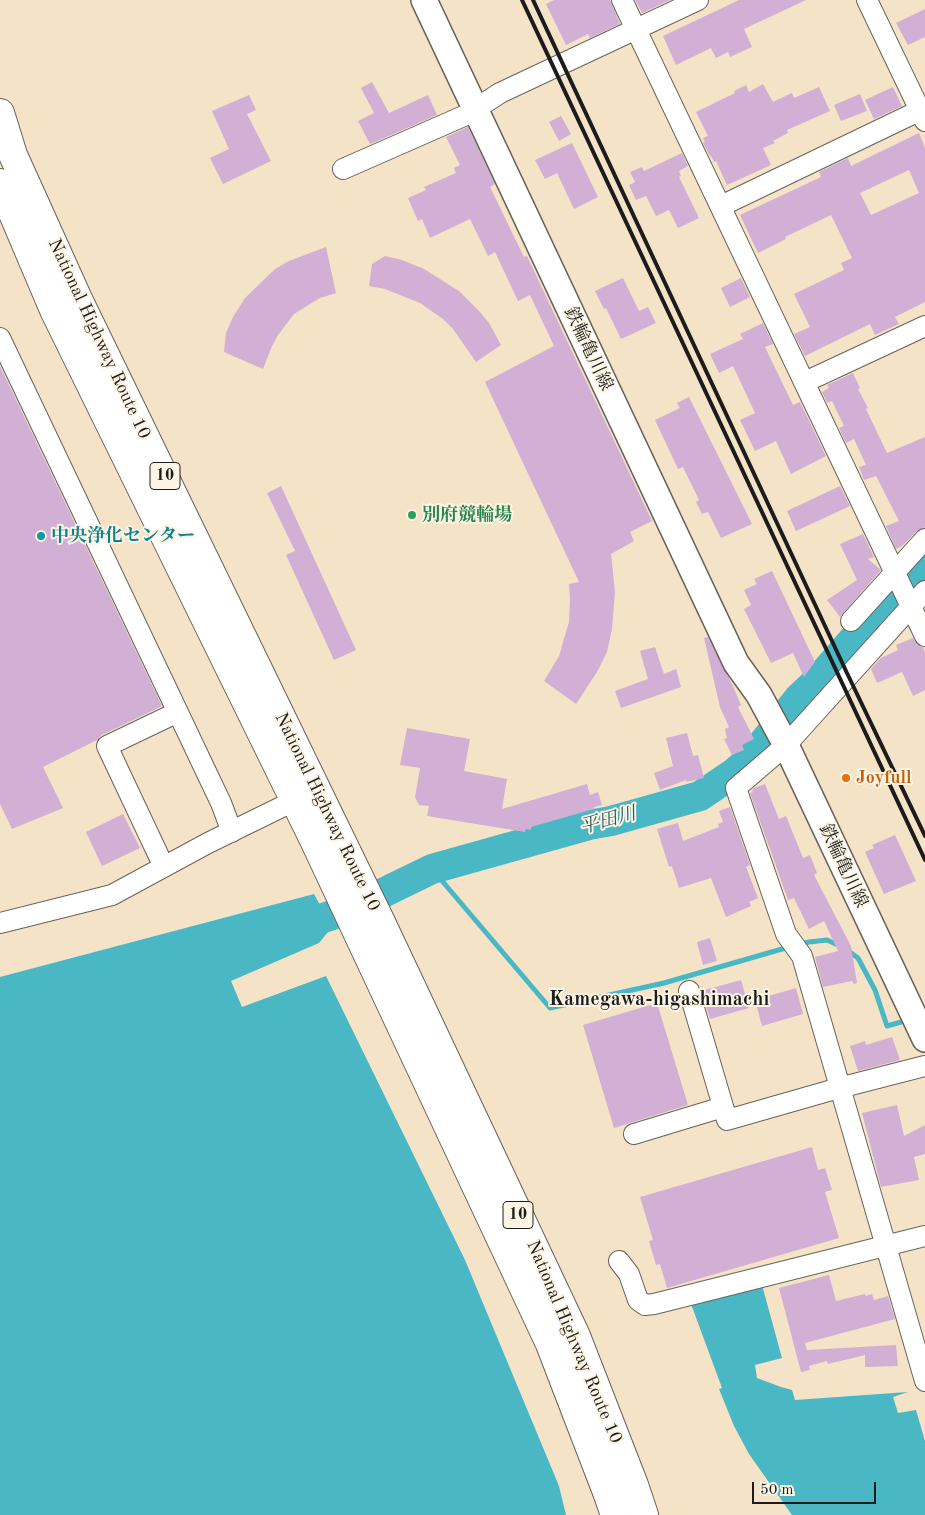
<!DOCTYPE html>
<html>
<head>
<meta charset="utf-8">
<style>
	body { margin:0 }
	#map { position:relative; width:925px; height:1515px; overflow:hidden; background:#f5e3c8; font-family:"Old Standard TT",serif }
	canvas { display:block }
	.scale { position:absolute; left:752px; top:1482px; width:124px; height:22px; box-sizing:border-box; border:2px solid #1c1c1c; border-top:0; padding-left:6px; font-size:15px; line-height:18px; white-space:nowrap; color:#1c1c1c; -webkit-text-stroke:4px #fcf5e5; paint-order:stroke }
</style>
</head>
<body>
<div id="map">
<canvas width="925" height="1515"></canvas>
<div class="scale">50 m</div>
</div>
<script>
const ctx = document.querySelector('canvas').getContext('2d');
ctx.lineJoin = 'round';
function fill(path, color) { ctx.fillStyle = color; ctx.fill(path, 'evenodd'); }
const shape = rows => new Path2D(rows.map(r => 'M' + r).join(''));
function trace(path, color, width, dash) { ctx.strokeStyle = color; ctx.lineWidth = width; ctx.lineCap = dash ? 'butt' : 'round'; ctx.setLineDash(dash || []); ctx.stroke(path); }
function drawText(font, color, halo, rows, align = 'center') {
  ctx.font = font + ' "Old Standard TT","Noto Serif JP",serif'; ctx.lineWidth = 4; ctx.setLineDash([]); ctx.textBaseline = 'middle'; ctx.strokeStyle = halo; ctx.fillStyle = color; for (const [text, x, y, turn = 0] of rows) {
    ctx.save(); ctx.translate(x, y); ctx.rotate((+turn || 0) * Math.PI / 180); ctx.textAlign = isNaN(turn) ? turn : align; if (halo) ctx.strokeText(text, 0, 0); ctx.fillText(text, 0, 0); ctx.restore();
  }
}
fill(shape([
	[314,894,332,927,319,943,231,981,242,1007,326,976,465,1260,559,1486,566,1515,0,1515,0,977],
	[762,1285,782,1358,755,1365,757,1378,781,1387,792,1390,795,1400,908,1392,893,1397,898,1413,916,1410,925,1441,925,1515,792,1515,749,1454,734,1426,719,1389,722,1388,691,1304]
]), '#49b7c4');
trace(shape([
	[432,869,550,1008,664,983,789,947],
	[800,944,809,942,827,940,840,946],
	[847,950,858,958,875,990,887,1026,908,1020]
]), '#49b7c4', 5);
trace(shape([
	[288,930,350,909,432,869,589,825,611,821,700,796,734,773,751,758,798,699,817,681,867,624,881,611,925,561]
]), '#49b7c4', 30);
fill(shape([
	[554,0,610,0,620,24,590,38,588,34,566,45,546,4],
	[635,0,670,0,642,13],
	[739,0,806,0,744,29,752,47,730,57,728,52,716,58,711,48,676,65,663,36],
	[925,9,925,37,908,45,896,23],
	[372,82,389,113,428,95,437,115,370,144,358,121,374,113,361,88],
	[763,84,773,102,792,93,794,98,819,87,830,111,787,130,788,133,773,141,775,143,763,148,771,165,727,185,716,161,714,162,711,156,710,156,703,143,705,142,703,138,708,136,696,112,735,93,734,91,746,85,749,92],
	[893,87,902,106,874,119,865,100],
	[860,94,867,111,841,121,834,105],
	[249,95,256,110,247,114,271,161,223,184,210,158,229,149,212,111],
	[561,116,571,134,559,141,549,122],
	[468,127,495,184,490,187,524,257,527,256,652,521,630,532,634,541,611,554,615,592,612,629,607,652,597,672,576,704,544,681,559,656,566,632,569,622,570,600,569,584,579,582,485,382,554,346,530,295,518,301,495,252,488,256,470,219,430,238,422,219,418,221,408,198,426,190,424,187,456,173,454,168,460,165,446,137],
	[919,133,925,148,925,302,895,317,899,324,875,335,870,324,805,356,794,334,810,327,794,294,844,270,841,263,852,258,831,215,785,237,786,239,758,253,740,215,821,177,819,172,848,158,851,166],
	[909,170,919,193,871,215,860,193],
	[572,143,598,197,574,209,557,173,545,179,535,160],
	[682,153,688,166,679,171,681,176,679,177,699,218,678,228,669,210,656,216,646,196,636,200,629,185,635,182,630,172,642,167,644,171],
	[326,247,336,293,320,298,294,314,278,335,272,346,263,369,224,352,226,333,233,317,245,298,275,269,289,261],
	[385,256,402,260,424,269,459,291,480,312,489,323,501,345,476,362,453,329,443,319,420,303,385,289,369,286,372,264],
	[623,278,639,311,648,307,656,323,621,339,606,308,604,309,595,291],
	[741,278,750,297,730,307,721,288],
	[763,323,773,344,765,347,793,405,800,402,826,456,791,474,776,441,755,451,740,420,755,413,733,366,719,373,710,354,743,339,740,334],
	[0,366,162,706,102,735,97,740,43,767,63,808,12,829,0,804],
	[853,373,860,388,858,389,868,408,866,409,887,453,925,437,925,527,917,531,902,546,896,549,886,526,899,521,876,476,864,480,859,467,866,465,854,439,846,443,839,428,844,426,832,401,827,403,822,392,829,388,827,385],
	[689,397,752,524,721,538,708,512,702,514,696,502,699,500,683,467,678,469,655,420,680,408,677,403],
	[281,486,356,650,334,660,286,555,295,551,267,493],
	[840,486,850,506,796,531,787,511],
	[863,534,874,557,868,559,881,570,840,617,827,600,857,580,840,544],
	[772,571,815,662,804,677,793,653,771,663,744,609,751,605,744,590,757,584,754,579],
	[708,637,732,684,741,705,738,707,754,739,742,745,744,750,732,755,724,739,727,738,725,729,729,727,720,707,704,638],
	[913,638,918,645,923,647,925,653,925,690,913,696,902,672,877,683,871,669,881,658,898,650,896,645],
	[655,647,664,674,676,669,681,687,621,708,615,691,648,679,640,651],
	[407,728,470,739,464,771,507,779,502,809,587,784,590,795,598,792,602,805,594,807,594,809,531,827,531,830,526,829,525,832,427,816,429,806,419,805,415,797,420,768,400,765],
	[687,733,693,756,698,755,704,778,686,782,686,780,660,790,654,773,673,766,666,738],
	[765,784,779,819,786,816,803,858,810,855,817,873,814,875,851,946,857,983,854,984,852,981,823,987,815,957,838,951,824,921,809,929,794,898,788,900,750,793,753,792,752,790,754,788],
	[730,807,750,865,746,867,758,898,749,902,751,906,726,917,711,878,679,888,672,866,669,867,657,829,678,823,683,841,719,827,718,824,723,822,719,811],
	[123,814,140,848,102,866,86,832],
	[895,835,916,881,884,894,865,852,874,848,872,845],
	[710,938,717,961,703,965,697,942],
	[741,980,749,1008,710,1019,701,991],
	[796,988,803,1014,762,1026,755,1000],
	[657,1003,688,1105,614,1128,583,1025],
	[892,1037,900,1060,858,1071,850,1046,865,1041,866,1045],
	[897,1105,904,1136,925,1125,925,1154,914,1157,919,1180,881,1187,862,1113],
	[812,1147,818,1170,825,1168,832,1190,825,1192,839,1238,667,1288,660,1264,656,1265,649,1241,653,1240,640,1197],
	[829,1275,836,1301,865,1294,866,1296,872,1294,874,1300,888,1296,895,1319,805,1343,807,1350,896,1345,898,1366,865,1367,865,1355,828,1364,827,1361,809,1366,810,1370,801,1372,779,1288]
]), '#d2afd4');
const minor = shape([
	[622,0,925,636],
	[867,0,925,121],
	[343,169,466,115,500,93,698,0],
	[721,206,925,108],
	[0,338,221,803,232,832],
	[805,382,925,326],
	[925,591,786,745,736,788,786,934,802,956,925,1381],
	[851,621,925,539],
	[164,867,107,746,178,712],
	[0,923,112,895,208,843,306,795],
	[689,991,727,1120,839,1088,925,1066],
	[634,1134,723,1107],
	[619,1261,629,1274,638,1300,645,1305,654,1304,925,1236]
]);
const major = shape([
	[424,0,736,663,759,695,786,745,925,1039]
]);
const highway = shape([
	[0,113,13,155,78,299,380,920,576,1336,634,1485,644,1515],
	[0,183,54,310,314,840,550,1344,607,1492,615,1515]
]);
trace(minor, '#686258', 22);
trace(major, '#686258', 28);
trace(highway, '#686258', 30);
trace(minor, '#fff', 20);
trace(major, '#fff', 25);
trace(highway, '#fff', 28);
trace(shape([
	[522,0,925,860],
	[533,0,846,671,925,836]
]), '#1c1c1c', 4);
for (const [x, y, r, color] of [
	[412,515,5,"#2e9e5b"],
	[41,536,5,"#0f9aa8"],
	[846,778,5,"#e8710a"]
]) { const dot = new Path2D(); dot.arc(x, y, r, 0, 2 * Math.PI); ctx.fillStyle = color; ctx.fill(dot); trace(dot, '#fcf5e5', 2); }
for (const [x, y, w] of [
	[165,476,30],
	[518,1215,30]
]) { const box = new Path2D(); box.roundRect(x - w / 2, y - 13.5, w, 27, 4); ctx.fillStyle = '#fcf5e5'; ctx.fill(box); trace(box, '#1c1c1c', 1); }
drawText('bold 16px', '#1c1c1c', null, [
	["10",165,476],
	["10",518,1215]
]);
drawText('18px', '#1c1c1c', '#fcf5e5', [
	["National Highway Route 10",99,339,65],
	["鉄輪亀川線",588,349,65],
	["National Highway Route 10",327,812,64],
	["鉄輪亀川線",843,866,65],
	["National Highway Route 10",574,1342,67]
]);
drawText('bold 18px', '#27864d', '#fcf5e5', [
	["別府競輪場",422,515]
], 'left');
drawText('bold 18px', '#0d838f', '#fcf5e5', [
	["中央浄化センター",51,536]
], 'left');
drawText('bold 18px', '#c56008', '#fcf5e5', [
	["Joyfull",856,778]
], 'left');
drawText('italic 19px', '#2e5a5f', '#fcf5e5', [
	["平田川",608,821,-15]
]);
drawText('bold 20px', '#1c1c1c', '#fcf5e5', [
	["Kamegawa-higashimachi",659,1000]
]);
</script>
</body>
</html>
